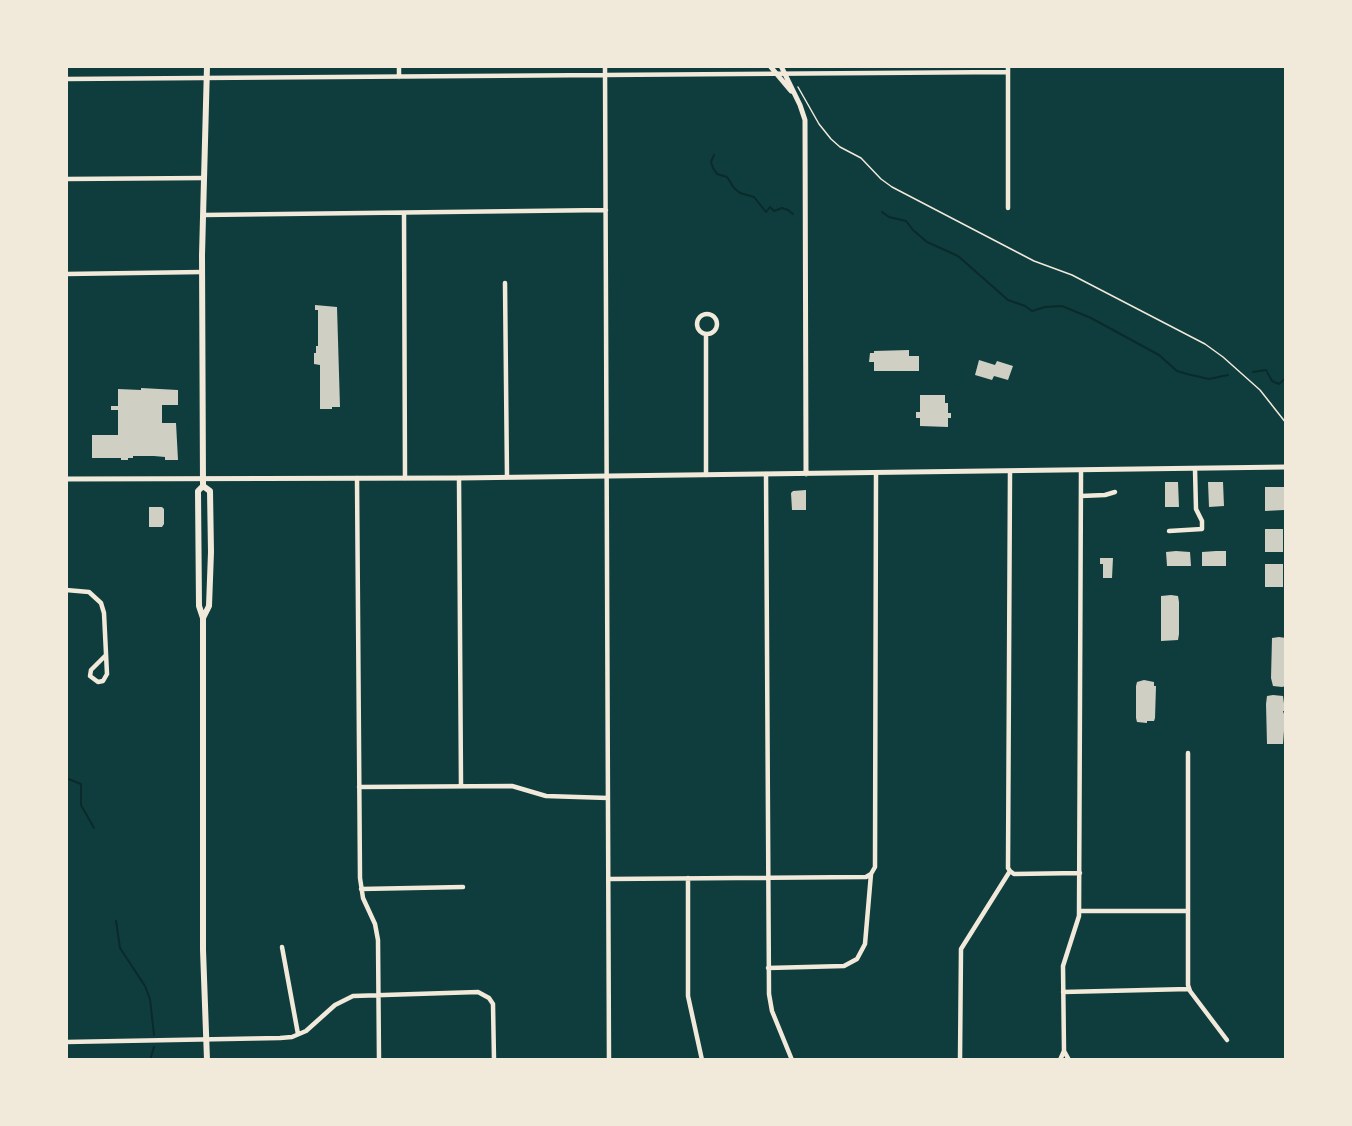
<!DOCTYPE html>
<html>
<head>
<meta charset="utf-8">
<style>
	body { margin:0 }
	#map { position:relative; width:1352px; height:1126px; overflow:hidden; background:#0f3d3e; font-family:Inter,sans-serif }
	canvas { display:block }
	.frame { position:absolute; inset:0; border:68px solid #f1e9da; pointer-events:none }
</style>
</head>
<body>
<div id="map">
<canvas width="1352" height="1126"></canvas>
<div class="frame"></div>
</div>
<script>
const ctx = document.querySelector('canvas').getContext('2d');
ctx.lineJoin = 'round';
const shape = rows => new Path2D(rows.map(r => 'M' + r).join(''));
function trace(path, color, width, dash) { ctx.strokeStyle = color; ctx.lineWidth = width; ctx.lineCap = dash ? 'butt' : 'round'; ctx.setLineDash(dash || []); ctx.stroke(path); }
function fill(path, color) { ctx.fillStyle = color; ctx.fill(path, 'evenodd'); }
trace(shape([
	[714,155,711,162,713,168,717,174,727,177,734,188,740,193,754,197,766,212,770,207,774,211,782,208,788,210,793,214],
	[882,212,889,217,906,221,913,230,927,242,958,256,1008,300,1025,306,1032,311,1045,307,1062,306,1091,318,1159,355,1177,371,1187,374,1209,379,1228,375],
	[1253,372,1266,370,1272,381,1279,384,1286,378],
	[66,778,81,784,81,805,94,828],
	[116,921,120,948,145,986,150,999,154,1035],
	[150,1060,154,1047]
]), '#0a2a2b', 2);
fill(shape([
	[315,305,337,307,340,407,332,407,332,409,320,409,320,365,314,364,314,353,316,353,316,346,318,346,318,310,315,310],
	[909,350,909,356,919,356,919,371,874,371,874,362,869,362,870,353,874,353,874,351],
	[979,360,995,365,997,361,1013,366,1008,380,994,376,992,380,975,375],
	[141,388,178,390,178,405,162,405,162,423,176,423,178,460,165,460,165,457,154,456,133,456,133,458,128,458,128,460,121,460,121,458,92,458,92,435,118,435,118,410,111,410,111,406,118,406,118,389,141,390],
	[920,395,945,395,945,403,948,403,948,413,951,413,951,418,948,418,948,427,920,426,920,418,916,418,916,412,920,412],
	[1165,482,1178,482,1179,507,1165,507],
	[1208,482,1223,482,1224,506,1209,507],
	[1265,487,1284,487,1284,510,1265,511],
	[806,490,806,510,792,510,791,493,793,491],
	[149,507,162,507,164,509,164,524,162,527,149,527],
	[1265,529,1283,529,1283,552,1265,552],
	[1176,551,1190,552,1191,566,1167,566,1166,552],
	[1216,551,1226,551,1226,566,1202,566,1202,552],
	[1100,558,1113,558,1112,578,1103,578,1103,564,1100,564],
	[1265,564,1283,564,1283,587,1265,587],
	[1171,595,1178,596,1179,602,1179,634,1178,640,1161,641,1161,596],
	[1279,637,1286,638,1286,686,1282,687,1273,686,1271,678,1272,638],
	[1144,680,1154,682,1154,686,1156,686,1155,718,1154,721,1147,721,1147,723,1137,722,1136,718,1136,686,1137,682],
	[1273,695,1283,696,1285,711,1283,711,1285,717,1283,744,1267,744,1266,704,1267,696]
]), '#cfcfc3');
trace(shape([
	[798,87,819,124,831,139,840,147,861,158,881,179,892,187,1034,261,1072,275,1205,344,1223,357,1260,390,1286,423]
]), '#f1e9da', 1.5);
trace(shape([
	[399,66,399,77],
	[605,66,609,1060],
	[1008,66,1008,208],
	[66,79,1008,72],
	[66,179,204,178],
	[404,213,405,478],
	[203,215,606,210],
	[66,274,202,272],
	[505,283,507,477],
	'697 324a10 10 0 1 1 20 0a10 10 0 1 1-20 0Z',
	[706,334,706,475],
	[766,474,769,994,772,1011,792,1060],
	[357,478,360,878,363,898,375,924,378,940,379,1060],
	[459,478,461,786],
	[1081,496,1105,495,1115,492],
	[1169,531,1202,529,1202,521,1196,509,1195,469],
	[66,590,89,592,101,603,104,613,107,674,103,681,98,682,90,676,91,670,105,656],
	[1188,753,1188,985,1190,991,1227,1040],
	[359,787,512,786,546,796,608,798],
	[1010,871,1014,874,1080,873],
	[688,878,688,996,702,1060],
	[609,879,866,877,871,874],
	[361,889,463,887],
	[1079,911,1188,911],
	[282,947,298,1034],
	[768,968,844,966,857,959,865,944,871,874,875,867,876,473],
	[1063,992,1189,989],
	[66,1042,280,1038,292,1037,306,1031,335,1005,353,996,478,992,489,998,493,1004,494,1060],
	[1064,1051,1069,1060],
	[960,1060,961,949,1010,871,1008,868,1010,471],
	[1060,1060,1064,1051,1063,966,1079,916,1081,471]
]), '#f1e9da', 4.5);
trace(shape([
	[770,66,791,91],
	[781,66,800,105,805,120,806,474],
	[66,479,459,478,1286,467]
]), '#f1e9da', 5);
trace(shape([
	[207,66,202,255,203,486,198,491,199,606,203,618,203,950,207,1060],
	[203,486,210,491,211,552,209,606,203,618]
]), '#f1e9da', 6);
</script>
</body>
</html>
